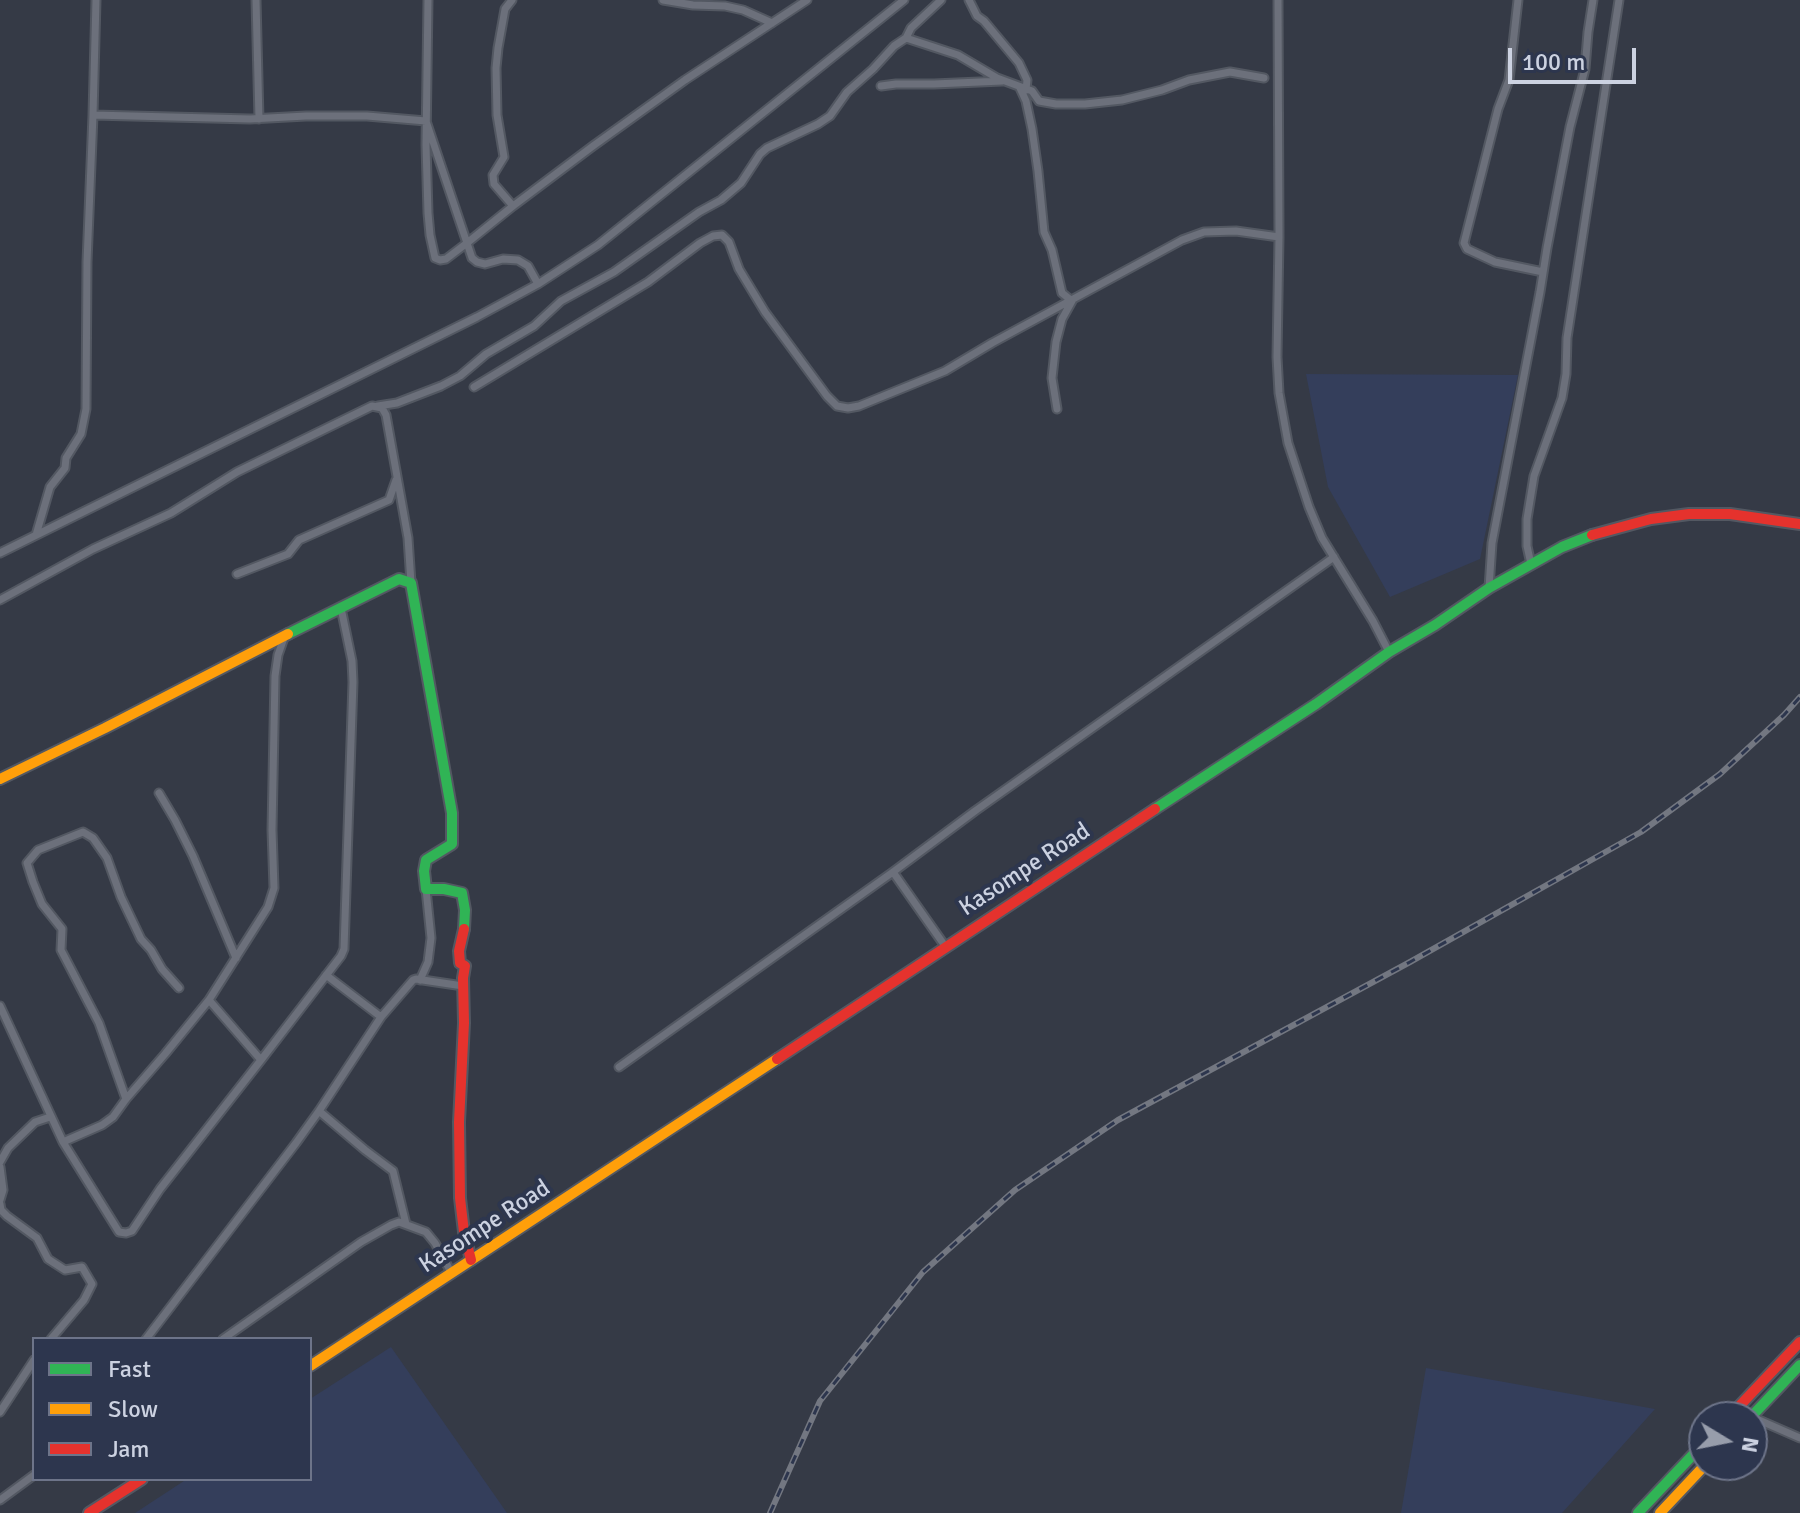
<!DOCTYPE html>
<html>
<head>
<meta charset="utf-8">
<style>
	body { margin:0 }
	#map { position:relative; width:1800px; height:1513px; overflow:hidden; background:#353a46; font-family:Signika,sans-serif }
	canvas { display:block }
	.legend { position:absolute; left:32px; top:1337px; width:280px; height:144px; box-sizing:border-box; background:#2d364e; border:2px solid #6d7489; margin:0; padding:10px 14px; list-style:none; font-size:24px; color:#ccd2e1 }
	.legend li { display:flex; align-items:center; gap:16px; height:40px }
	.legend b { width:40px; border:2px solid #6d7489 }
	.north { position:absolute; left:1688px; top:1401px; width:80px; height:80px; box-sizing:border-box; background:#2d364e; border:2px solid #6d7489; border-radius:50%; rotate:100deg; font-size:22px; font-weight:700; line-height:32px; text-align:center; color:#ccd2e1 }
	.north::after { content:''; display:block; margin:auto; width:28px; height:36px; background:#979dab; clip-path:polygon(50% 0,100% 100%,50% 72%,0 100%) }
	.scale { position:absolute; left:1508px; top:48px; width:128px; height:36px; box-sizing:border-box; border:4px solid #ccd2e1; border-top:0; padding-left:10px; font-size:24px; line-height:28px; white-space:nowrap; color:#ccd2e1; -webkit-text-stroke:6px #2d364e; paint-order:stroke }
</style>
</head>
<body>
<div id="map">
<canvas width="1800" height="1513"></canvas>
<ul class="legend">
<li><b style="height:10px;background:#30b455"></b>Fast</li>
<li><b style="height:10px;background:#ff9f0a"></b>Slow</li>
<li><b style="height:10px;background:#e5322d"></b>Jam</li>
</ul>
<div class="north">N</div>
<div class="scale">100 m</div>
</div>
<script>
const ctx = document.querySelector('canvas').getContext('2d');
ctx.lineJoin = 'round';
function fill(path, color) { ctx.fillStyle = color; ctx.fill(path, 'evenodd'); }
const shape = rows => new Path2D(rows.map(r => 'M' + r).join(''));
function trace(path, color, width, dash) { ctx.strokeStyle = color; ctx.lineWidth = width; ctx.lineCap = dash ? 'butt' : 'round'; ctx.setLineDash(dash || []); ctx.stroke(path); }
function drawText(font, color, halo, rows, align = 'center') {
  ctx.font = font + ' Signika,sans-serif'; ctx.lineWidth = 8; ctx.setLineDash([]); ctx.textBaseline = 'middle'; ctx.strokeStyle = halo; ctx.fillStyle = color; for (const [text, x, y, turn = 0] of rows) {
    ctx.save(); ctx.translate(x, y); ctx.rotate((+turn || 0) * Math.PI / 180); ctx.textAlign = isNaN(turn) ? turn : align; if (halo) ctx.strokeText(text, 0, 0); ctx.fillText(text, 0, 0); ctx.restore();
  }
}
fill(shape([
	[1306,374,1518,375,1480,559,1390,597,1328,487],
	[391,1347,507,1513,135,1513,187,1479,310,1479,310,1399],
	[1426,1368,1655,1409,1562,1513,1401,1513]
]), '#343e5b');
const street = shape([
	[256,0,259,119],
	[428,0,426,145,428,213,430,235,435,258,440,260,446,259,467,243,513,206,593,146,685,80,807,0],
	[512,0,505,9,498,48,496,68,497,115,504,157,493,175,494,184,513,206],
	[663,0,693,5,725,6,743,10,772,23],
	[969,0,977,16,984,21,1019,63,1027,80,1026,90],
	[1278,0,1279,237,1277,357,1279,393,1288,443,1309,507,1322,538,1373,621,1389,652],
	[1518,0,1509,80,1498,109,1464,243,1467,249,1495,262,1543,272],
	[906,38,958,55,997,78,1032,91,1039,101,1056,104,1085,104,1122,100,1162,90,1189,80,1230,72,1264,78],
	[881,86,896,84,934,84,1002,81],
	[1020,88,1026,101,1032,129,1038,171,1044,232,1052,250,1062,293,1072,301,1062,319,1056,342,1052,378,1057,409],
	[93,115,250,119,306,116,367,116,426,121,472,258,477,262,485,264,503,259,518,260,528,266,538,284],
	[474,387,648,282,700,243,713,236,722,235,729,242,739,269,765,312,827,396,837,406,848,408,859,406,945,371,992,343,1182,240,1204,232,1236,231,1279,237],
	[378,406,397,403,441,386,460,376,486,354,534,326,561,301,614,272,699,212,721,200,741,183,760,154,767,148,818,124,830,116,847,92,873,69,894,46,906,38,911,28,941,0],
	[36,535,50,487,65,468,66,458,81,434,86,409,87,262,93,115,96,0],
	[0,553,477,317,538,284,598,245,904,0],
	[1531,564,1527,546,1527,519,1534,476,1562,398,1566,374,1567,338,1619,0],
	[237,574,288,554,299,540,389,500,396,480],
	[1489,588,1492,543,1540,292,1547,248,1570,127,1585,69,1588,32,1593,0],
	[0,600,93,549,171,513,237,472,372,406,382,408,386,415,408,538,411,583],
	[159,793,175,820,193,856,236,958],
	[893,872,945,946],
	[420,980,428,962,431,938,426,889],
	[209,1000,261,1060],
	[0,1006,63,1142,119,1232,126,1233,132,1231,160,1189,261,1060,341,956,344,949,353,682,352,661,341,608],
	[381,1017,413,980,416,979,463,986],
	[619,1067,893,872,975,811,1334,557],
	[126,1099,99,1023,61,950,62,929,42,904,33,882,27,863,38,850,83,832,93,838,107,858,121,897,141,939,151,950,162,969,179,988],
	[319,1111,365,1150,393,1171,406,1224],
	[63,1142,102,1125,113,1117,126,1099,165,1054,209,1000,268,907,274,888,272,830,275,676,278,655,285,635],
	[0,1162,8,1148,35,1122,50,1117],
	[0,1167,3,1190,0,1200],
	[0,1204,1,1210,7,1216,37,1238,48,1259,65,1270,82,1267,92,1284,84,1300,51,1339],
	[146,1339,296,1143,319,1111,381,1017,326,975],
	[223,1339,361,1242,391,1225,399,1222,426,1232,435,1243,451,1272],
	[0,1412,34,1360],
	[1752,1417,1800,1438],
	[0,1500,34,1475]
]);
const fast = shape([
	[288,634,399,579,411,583,452,813,452,844,426,860,424,871,426,889,444,889,462,893,465,910,464,929],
	[1155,809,1316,704,1389,652,1435,625,1489,588,1562,547,1592,535],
	[1751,1417,1800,1365],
	[1638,1513,1704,1443]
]);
const slow = shape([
	[0,779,105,728,288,634],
	[310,1366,777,1059],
	[1660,1513,1705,1465]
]);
const jam = shape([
	[1592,535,1651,519,1689,514,1730,514,1800,524],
	[464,929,459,951,460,963,465,966,463,978,464,1023,459,1122,460,1198,464,1232,471,1260],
	[777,1059,1155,809],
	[1729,1417,1800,1342],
	[89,1513,142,1479]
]);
trace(street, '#535862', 11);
trace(fast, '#535862', 14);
trace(slow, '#535862', 14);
trace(jam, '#535862', 14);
trace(street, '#6c707b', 7);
trace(fast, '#30b455', 10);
trace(slow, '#ff9f0a', 10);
trace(jam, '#e5322d', 10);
const rail = shape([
	[770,1513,820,1401,923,1272,1015,1190,1118,1120,1410,962,1641,832,1720,774,1784,715,1800,697]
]);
trace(rail, '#737781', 6);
trace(rail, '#2d364e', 3, [9]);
drawText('24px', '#ccd2e1', '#2d364e', [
	["Kasompe Road",1025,870,-33],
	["Kasompe Road",485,1227,-33]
]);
</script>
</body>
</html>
